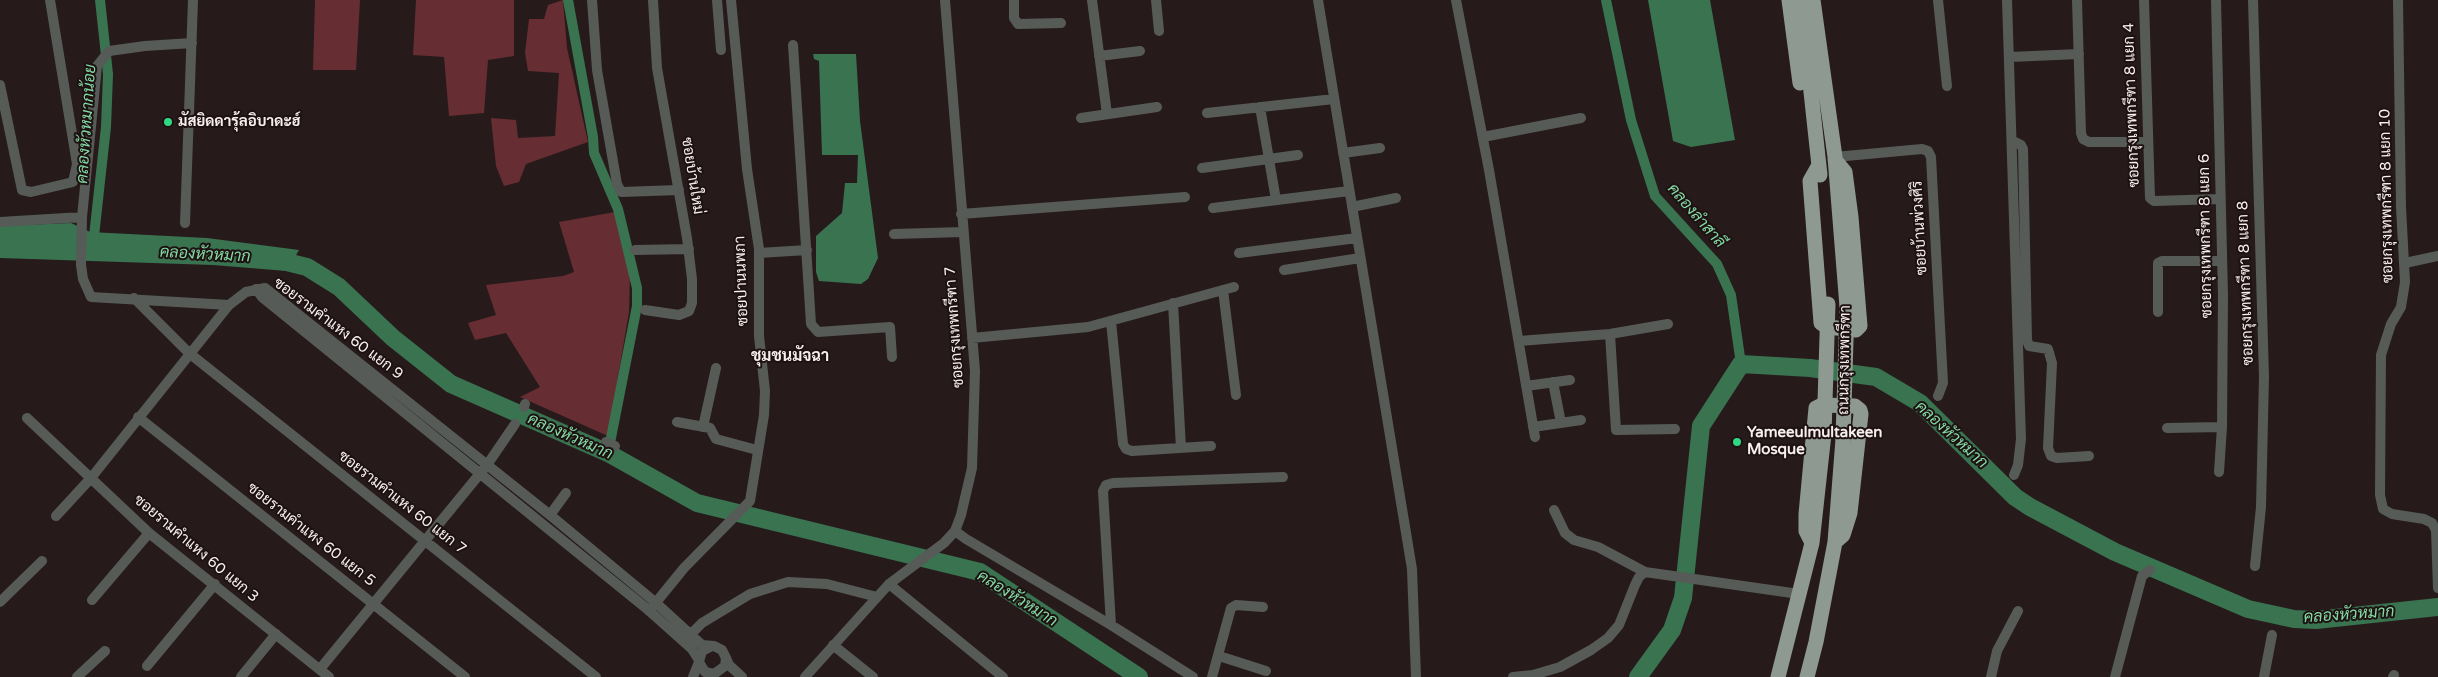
<!DOCTYPE html>
<html>
<head>
<meta charset="utf-8">
<style>
	body { margin:0 }
	canvas { display:block; background:#261a1b }
</style>
</head>
<body>
<canvas width="2438" height="677"></canvas>
<script>
const ctx = document.querySelector('canvas').getContext('2d');
ctx.lineJoin = 'round';
function fill(path, color) { ctx.fillStyle = color; ctx.fill(path, 'evenodd'); }
const shape = rows => new Path2D(rows.map(r => 'M' + r).join(''));
function trace(path, color, width, dash) { ctx.strokeStyle = color; ctx.lineWidth = width; ctx.lineCap = dash ? 'butt' : 'round'; ctx.setLineDash(dash || []); ctx.stroke(path); }
function drawText(font, color, halo, rows, align = 'center') {
  ctx.font = font + ' "Varela Round",Sarabun,sans-serif'; ctx.lineWidth = 4; ctx.setLineDash([]); ctx.textBaseline = 'middle'; ctx.strokeStyle = halo; ctx.fillStyle = color; for (const [text, x, y, turn = 0] of rows) {
    ctx.save(); ctx.translate(x, y); ctx.rotate((+turn || 0) * Math.PI / 180); ctx.textAlign = isNaN(turn) ? turn : align; if (halo) ctx.strokeText(text, 0, 0); ctx.fillText(text, 0, 0); ctx.restore();
  }
}
fill(shape([
	[315,0,360,0,356,70,313,70],
	[416,0,514,0,514,56,488,60,484,113,449,116,444,57,413,55],
	[563,0,567,48,588,142,526,164,519,182,504,186,496,166,491,118,516,120,518,138,555,136,559,73,528,71,525,53,529,19,544,19,548,5],
	[615,212,630,273,629,312,608,436,520,397,540,387,506,333,475,340,468,323,496,315,486,285,563,276,574,272,559,222]
]), '#662d33');
fill(shape([
	[1648,0,1710,0,1735,140,1691,147,1673,141],
	[813,54,856,54,860,121,878,258,868,279,861,284,819,281,816,272,816,236,842,213,845,183,857,183,858,155,822,155,819,61,814,59],
	[71,223,90,232,207,238,299,250,287,271,213,265,0,258,0,226]
]), '#397350');
trace(shape([
	[568,0,593,137,594,153,618,209,637,288,637,306,608,453],
	[1606,0,1631,120,1655,196,1717,264,1731,295,1741,364],
	[93,245,106,127,108,74,100,0]
]), '#397350', 10);
trace(shape([
	[270,258,307,267,339,287,393,338,451,384,608,453,697,503,980,572,1139,677],
	[1638,677,1672,630,1683,598,1701,426,1741,364,1810,368,1876,377,1920,403,2015,497,2030,507,2115,552,2248,609,2294,619,2316,620,2438,607]
]), '#397350', 18);
trace(shape([
	[592,0,597,70,617,184,621,192,679,190],
	[717,0,721,50],
	[1014,0,1014,18,1018,24,1061,23],
	[1092,0,1107,114],
	[1156,0,1159,31],
	[1318,0,1412,569,1416,677],
	[1456,0,1489,170,1535,437],
	[1938,0,1947,86],
	[2007,0,2021,439,2018,465,2014,475],
	[2077,0,2081,133,2083,139,2089,142,2147,142],
	[2144,0,2150,198,2154,201,2220,199],
	[2216,0,2223,295,2222,427,2219,472],
	[2253,0,2264,377,2261,507,2255,566],
	[2398,0,2401,207,2405,282,2401,307,2391,324,2381,355,2380,495,2383,509,2392,514,2424,519,2432,523,2436,530,2438,588],
	[192,43,145,46,109,51,97,66,82,217,81,265,83,279,91,297,229,305],
	[793,45,811,324,818,332,890,327,892,357],
	[1099,56,1140,51],
	[2010,57,2079,54],
	[0,85,22,190,31,192,73,182,77,164,50,0],
	[1260,107,1276,200],
	[1207,113,1334,99],
	[1081,118,1157,107],
	[1483,137,1581,118],
	[2013,141,2021,145,2023,149,2027,340,2029,346,2048,349,2052,363,2048,448,2051,456,2057,458,2089,456],
	[1343,153,1380,148],
	[1835,157,1922,149,1928,151,1931,157,1943,383,1938,396],
	[1202,168,1298,155],
	[1352,207,1396,198],
	[1213,208,1349,191],
	[961,214,1185,197],
	[0,222,82,217],
	[185,223,193,0],
	[894,234,963,232],
	[635,250,689,249],
	[759,253,807,250],
	[1239,253,1357,238],
	[2405,263,2438,256],
	[1284,270,1360,258],
	[256,289,262,297,646,608,692,649,699,660],
	[1223,290,1236,395],
	[134,298,189,353,596,677],
	[1173,303,1181,448],
	[645,310,679,315,689,311,692,303,692,279,687,238,657,68,653,0],
	[2158,312,2158,263,2162,261,2221,261],
	[1111,321,1123,444,1126,449,1132,451,1211,446],
	[1610,334,1616,430,1675,429],
	[972,338,1088,327,1234,287],
	[1519,341,1610,334,1668,324],
	[1553,382,1561,423],
	[1526,386,1570,380],
	[524,407,525,404],
	[138,417,465,677],
	[27,418,149,533,329,677],
	[677,422,710,428,716,439,757,450],
	[703,427,716,368],
	[1533,427,1581,420],
	[2167,428,2222,427],
	[606,442,615,446],
	[1554,510,1565,533,1574,540,1598,547,1645,572],
	[550,515,566,493],
	[56,516,91,478,229,305,246,292,265,288,550,515,655,602,702,645,714,646,722,650,726,658,725,666,714,674,705,672,699,662,702,651,710,647],
	[955,531,966,539,1111,625],
	[889,584,1003,677],
	[92,600,149,533],
	[0,602,42,561],
	[649,611,684,568,750,501,764,415,765,391,759,336,759,249,747,169,731,0],
	[690,635,702,623,750,594,788,582,827,584,877,597],
	[833,645,873,677],
	[1219,656,1266,671],
	[726,658,729,665,742,677],
	[147,666,215,584],
	[320,669,487,465,515,424],
	[77,677,105,651],
	[241,677,276,634],
	[693,677,699,662],
	[805,677,889,584,944,543,955,531,961,515,972,468,975,371,945,0],
	[1193,677,1111,625,1103,491,1106,485,1113,483,1283,477],
	[1212,677,1231,608,1236,605,1263,607],
	[1513,677,1533,675,1560,667,1591,650,1608,638,1619,625,1635,585,1639,577,1645,572,1799,594],
	[1991,677,1997,651,2018,611],
	[2115,677,2142,576,2150,570],
	[2264,677,2272,635],
	[2393,677,2394,675]
]), '#565b57', 10);
trace(shape([
	[1789,0,1800,83],
	[1801,0,1820,175],
	[1813,0,1835,157,1847,307],
	[1819,165,1810,181,1821,323,1827,327,1856,330,1860,326,1851,217,1845,172,1835,160],
	[1812,543,1806,531,1806,514,1816,408,1822,405,1855,406,1860,410,1861,414,1850,513,1843,535,1835,542],
	[1778,677,1812,543,1824,434],
	[1807,677,1816,642,1835,542,1843,439]
]), '#8e9991', 15);
trace(shape([
	[1824,434,1828,304],
	[1843,439,1847,307]
]), '#8e9991', 15);
for (const [x, y, r, color] of [
	[168,122,5,"#2fd883"],
	[1737,442,5,"#2fd883"]
]) { const dot = new Path2D(); dot.arc(x, y, r, 0, 2 * Math.PI); ctx.fillStyle = color; ctx.fill(dot); trace(dot, '#1d1112', 2); }
drawText('15px', '#f7eeee', '#1d1112', [
	["ซอยกรุงเทพกรีฑา 8 แยก 4",2132,105,-92],
	["ซอยบ้านใหม่",692,176,81],
	["ซอยกรุงเทพกรีฑา 8 แยก 10",2387,196,-91],
	["ซอยบ้านพ่วงศิริ",1920,228,-93],
	["ซอยกรุงเทพกรีฑา 8 แยก 6",2206,236,-91],
	["ซอยปานนพภา",742,281,-92],
	["ซอยกรุงเทพกรีฑา 8 แยก 8",2246,283,-92],
	["ซอยกรุงเทพกรีฑา 7",955,327,-94],
	["ซอยรามคำแหง 60 แยก 9",338,329,37],
	["ถนนกรุงเทพกรีฑา",1845,360,-89],
	["ซอยรามคำแหง 60 แยก 7",402,503,38],
	["ซอยรามคำแหง 60 แยก 5",311,535,38],
	["ซอยรามคำแหง 60 แยก 3",196,549,40]
]);
drawText('bold 15px', '#f7eeee', '#1d1112', [
	["มัสยิดดารุ้ลอิบาดะฮ์",178,122],
	["Yameeulmultakeen",1747,433],
	["Mosque",1747,450]
], 'left');
drawText('italic 16px', '#84daa4', '#1d1112', [
	["คลองหัวหมากน้อย",87,124,-86],
	["คลองลำสาลี",1696,216,49],
	["คลองหัวหมาก",205,255,3],
	["คลองหัวหมาก",1951,435,42],
	["คลองหัวหมาก",570,437,24],
	["คลองหัวหมาก",1017,599,32],
	["คลองหัวหมาก",2349,615,-4]
]);
drawText('bold 16px', '#f7eeee', '#1d1112', [
	["ชุมชนมัจฉา",790,357]
]);
</script>
</body>
</html>
